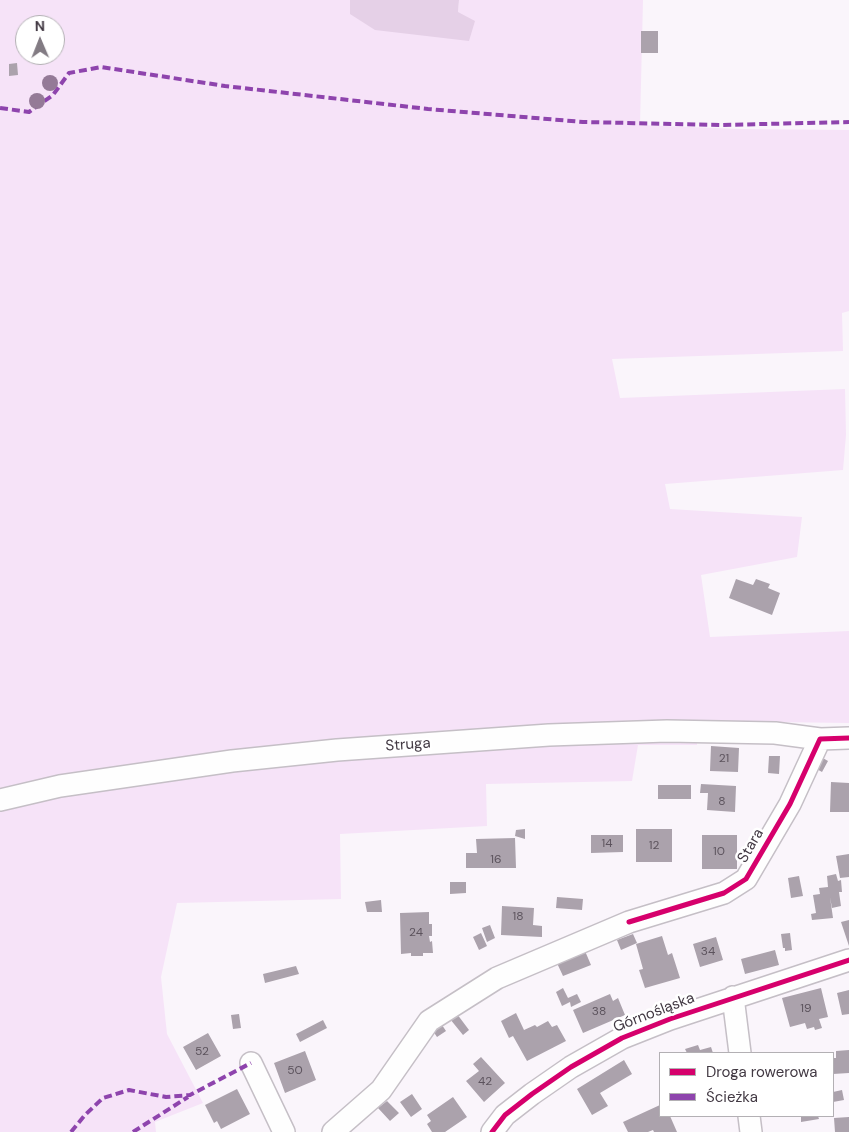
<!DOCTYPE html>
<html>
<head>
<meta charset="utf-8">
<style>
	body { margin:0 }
	#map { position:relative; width:849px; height:1132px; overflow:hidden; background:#faf5fb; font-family:"DM Sans",sans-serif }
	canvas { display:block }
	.legend { position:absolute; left:659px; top:1052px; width:175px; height:65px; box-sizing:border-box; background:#fff; border:1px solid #b3b0b4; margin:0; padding:6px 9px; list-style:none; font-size:15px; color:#423943 }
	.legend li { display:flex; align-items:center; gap:10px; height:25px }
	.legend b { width:25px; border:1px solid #b3b0b4 }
	.north { position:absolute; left:15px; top:15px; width:50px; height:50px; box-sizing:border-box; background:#fff; border:1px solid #b3b0b4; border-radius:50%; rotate:359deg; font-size:14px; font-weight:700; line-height:20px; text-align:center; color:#423943 }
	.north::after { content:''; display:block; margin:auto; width:18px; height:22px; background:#827b83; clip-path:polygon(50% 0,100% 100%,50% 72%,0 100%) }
</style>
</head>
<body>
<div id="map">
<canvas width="849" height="1132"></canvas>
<ul class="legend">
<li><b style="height:6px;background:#d6006c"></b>Droga rowerowa</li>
<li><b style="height:6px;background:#8e44ad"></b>Ścieżka</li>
</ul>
<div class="north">N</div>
</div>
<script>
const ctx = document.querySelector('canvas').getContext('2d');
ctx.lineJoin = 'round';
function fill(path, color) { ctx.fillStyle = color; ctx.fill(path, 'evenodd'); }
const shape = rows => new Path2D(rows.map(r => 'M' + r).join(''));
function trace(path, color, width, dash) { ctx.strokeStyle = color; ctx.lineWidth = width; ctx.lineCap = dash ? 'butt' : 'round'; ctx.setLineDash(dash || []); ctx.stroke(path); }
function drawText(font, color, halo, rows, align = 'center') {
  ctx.font = font + ' "DM Sans",sans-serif'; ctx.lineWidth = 5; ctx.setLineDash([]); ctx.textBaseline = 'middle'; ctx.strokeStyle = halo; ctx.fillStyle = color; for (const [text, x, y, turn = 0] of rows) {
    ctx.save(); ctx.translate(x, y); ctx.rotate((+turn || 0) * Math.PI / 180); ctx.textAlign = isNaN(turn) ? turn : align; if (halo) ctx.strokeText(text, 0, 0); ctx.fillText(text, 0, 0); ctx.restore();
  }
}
fill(shape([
	[0,0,350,0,350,14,458,12,459,0,643,0,640,125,740,129,849,130,849,311,842,313,843,351,612,359,620,398,845,389,846,435,843,470,665,484,670,509,802,517,797,557,701,575,710,637,849,631,849,723,698,721,697,745,638,745,632,781,486,784,487,826,340,834,341,899,177,903,161,977,167,1034,203,1103,155,1122,156,1132,0,1132],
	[25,25,55,25,55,55,25,55]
]), '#f6e3f8');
fill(shape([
	[350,0,459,0,458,12,475,21,469,41,375,30,350,14]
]), '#e5d0e7');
fill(shape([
	[641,31,658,31,658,53,641,53],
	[17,63,18,75,9,76,9,64],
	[736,579,753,585,756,579,770,584,768,588,780,593,772,615,729,598],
	[711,746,739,748,738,772,710,771],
	[769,756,780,756,779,774,768,773],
	[821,757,828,761,822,772,815,768],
	[831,782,849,783,849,812,830,812],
	[701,784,736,786,735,812,707,810,708,793,700,793],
	[658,785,691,785,691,799,658,799],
	[525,829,525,839,515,836,516,830],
	[636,829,672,829,672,862,636,862],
	[591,835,623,835,623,852,591,853],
	[702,835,737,835,737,869,702,869],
	[515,838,516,868,466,868,466,853,477,853,476,839],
	[849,854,849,877,840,878,836,856],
	[836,874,838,881,841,880,842,892,839,892,841,906,832,908,830,897,833,918,812,920,811,914,816,913,813,895,820,894,819,888,828,887,827,876],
	[799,876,803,896,791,898,788,878],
	[450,882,466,882,466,893,450,894],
	[557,897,583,899,582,910,556,908],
	[381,900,382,912,367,912,365,902],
	[502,906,534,908,533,925,542,926,542,937,501,935],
	[429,912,429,924,432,924,432,936,429,936,430,942,432,941,433,953,423,953,423,956,411,956,411,953,401,954,400,913],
	[849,920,849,946,841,922],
	[490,925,495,938,487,942,482,928],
	[481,933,487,946,479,950,473,937],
	[790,933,792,950,785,951,785,948,783,948,781,934],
	[633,934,637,943,621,950,617,940],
	[662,936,668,955,672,953,680,978,645,988,639,970,643,969,636,944],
	[716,937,723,960,700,967,693,944],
	[775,950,779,965,745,974,741,959],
	[585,951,591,965,563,976,556,961],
	[296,966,299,974,265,983,263,974],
	[563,988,568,998,577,994,581,1002,571,1007,570,1002,562,1006,556,992],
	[821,988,828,1017,819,1019,822,1028,815,1030,814,1027,807,1029,805,1023,790,1027,782,998],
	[849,990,849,1014,842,1015,837,993],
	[610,994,613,1001,618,998,625,1015,583,1033,573,1010],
	[516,1013,524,1030,535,1025,537,1027,548,1021,552,1027,557,1025,566,1041,527,1061,513,1036,509,1038,501,1021],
	[239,1014,241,1028,233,1029,231,1015],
	[457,1014,469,1030,463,1035,450,1019],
	[323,1020,327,1028,300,1042,296,1034],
	[442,1025,446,1031,437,1037,433,1031],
	[208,1033,221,1056,196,1070,183,1047],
	[698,1045,700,1050,711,1047,713,1053,687,1053,685,1049],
	[849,1050,849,1073,833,1074,833,1058,836,1058,836,1051],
	[305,1051,316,1080,285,1093,274,1063],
	[481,1057,505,1083,484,1102,466,1081,479,1071,473,1064],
	[624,1060,632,1074,600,1093,608,1106,592,1115,577,1089],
	[237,1089,250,1114,221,1129,217,1121,214,1123,205,1105],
	[842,1090,844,1100,833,1102,833,1092],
	[412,1094,422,1109,411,1117,400,1102],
	[453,1097,467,1117,445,1132,432,1132,427,1124,431,1121,427,1115],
	[387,1101,399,1113,390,1121,378,1108],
	[660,1105,660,1116,670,1116,677,1132,654,1132,653,1130,648,1132,628,1132,623,1122],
	[801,1116,818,1116,819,1119,801,1122],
	[849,1117,849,1132,835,1132,834,1118]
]), '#aba2ac');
const minor = shape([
	[0,800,60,786,232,761,337,750,549,735,667,731,775,733,820,739,849,738],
	[733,997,740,1053],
	[251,1063,284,1132],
	[749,1116,751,1132],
	[333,1132,381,1090,429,1021,497,978,629,922,724,893,746,879,790,804,820,739],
	[492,1132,505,1115,532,1094,571,1067,622,1038,670,1019,849,960]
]);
trace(minor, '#c5bfc6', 24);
trace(minor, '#fefefe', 21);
trace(shape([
	[0,108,29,112,53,95,69,73,101,67,225,86,428,109,583,122,722,125,849,122],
	[71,1132,85,1115,103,1098,129,1090,166,1097,190,1095,251,1063],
	[133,1132,188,1097]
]), '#8e44ad', 4, [8, 4]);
trace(shape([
	[629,922,724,893,746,879,790,804,820,739,849,738],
	[492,1132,505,1115,532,1094,571,1067,622,1038,670,1019,849,960]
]), '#d6006c', 5);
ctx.fillStyle = '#947a97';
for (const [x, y] of [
	[50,83],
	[37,101]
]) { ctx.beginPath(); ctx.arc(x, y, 8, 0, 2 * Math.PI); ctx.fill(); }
drawText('12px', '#5c535d', null, [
	["21",724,759],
	["8",722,802],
	["14",607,844],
	["12",654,846],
	["10",719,852],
	["16",496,860],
	["18",518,917],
	["24",416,933],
	["34",708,952],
	["19",806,1009],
	["38",599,1012],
	["52",202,1052],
	["50",295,1071],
	["42",485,1082]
]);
drawText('15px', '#423943', '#fff', [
	["Struga",408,745,-4],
	["Stara",751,846,-60],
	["Górnośląska",654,1013,-21]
]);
</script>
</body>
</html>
